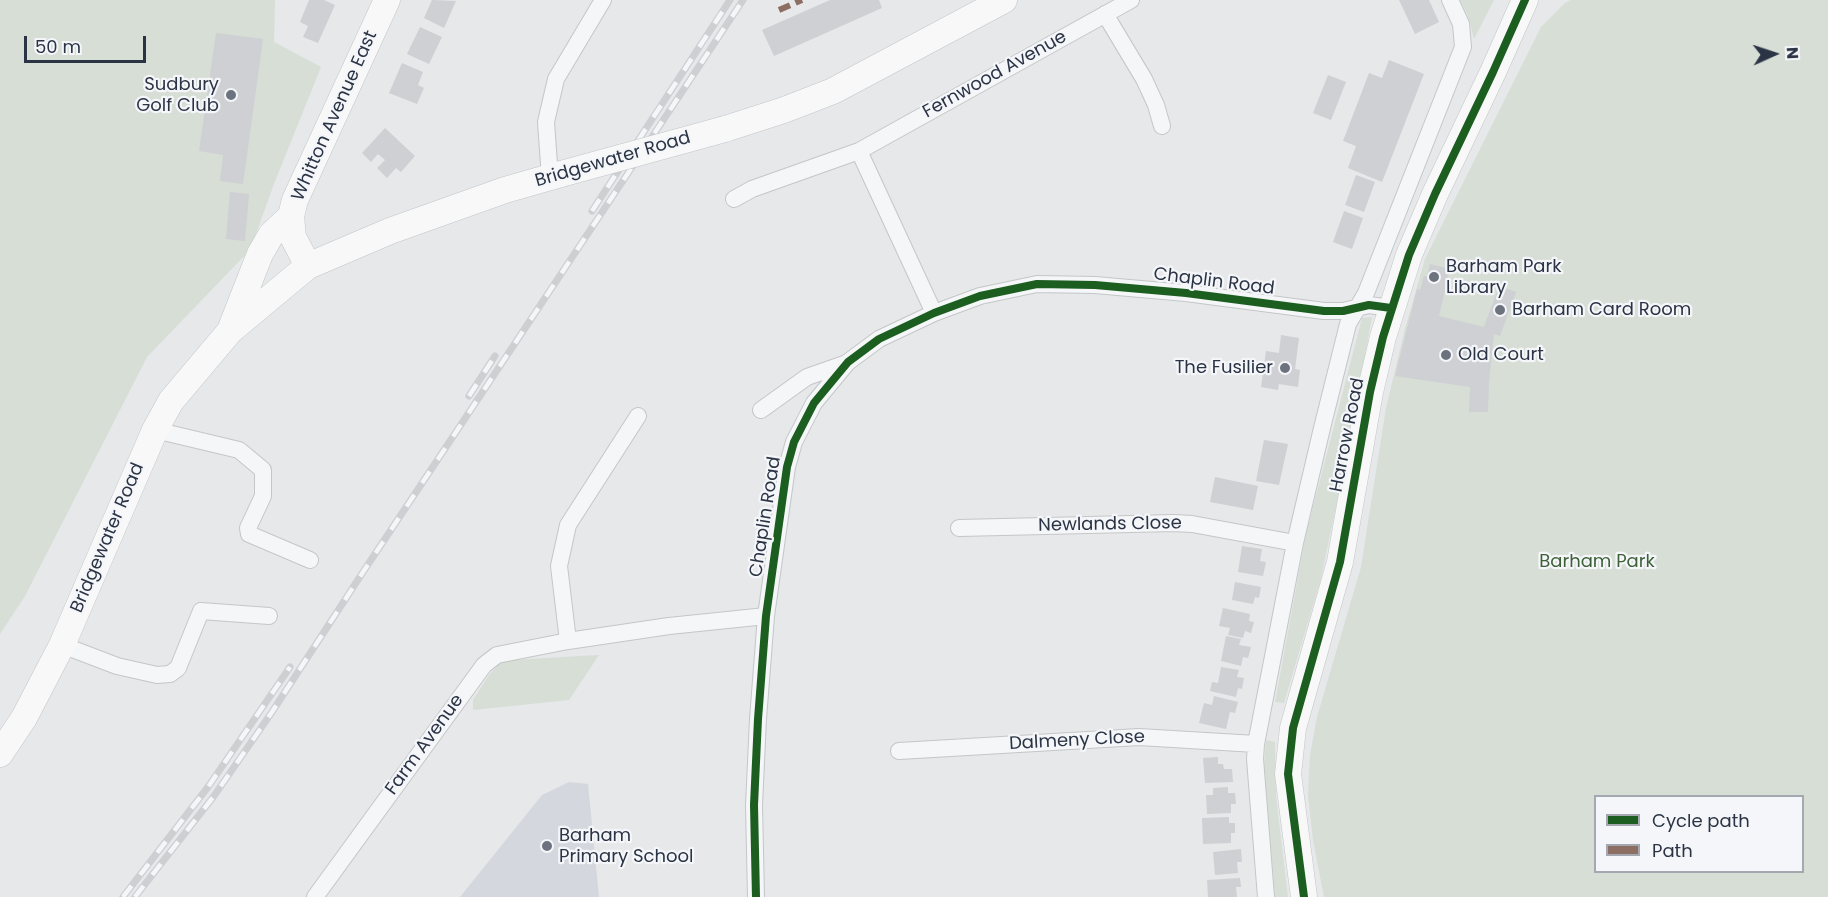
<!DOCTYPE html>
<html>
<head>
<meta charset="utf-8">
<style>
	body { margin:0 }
	#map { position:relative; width:1828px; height:897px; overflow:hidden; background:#e6e8ea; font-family:Poppins,sans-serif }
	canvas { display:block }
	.legend { position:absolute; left:1594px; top:795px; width:210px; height:78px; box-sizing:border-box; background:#f4f6f9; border:2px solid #a4a8b1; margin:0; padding:8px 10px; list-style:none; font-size:18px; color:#2b3445 }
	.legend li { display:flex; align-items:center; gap:12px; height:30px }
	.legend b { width:30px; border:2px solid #a4a8b1 }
	.north { position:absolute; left:1744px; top:24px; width:60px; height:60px; -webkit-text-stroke:4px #f4f6f9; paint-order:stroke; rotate:87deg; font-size:16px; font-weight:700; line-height:24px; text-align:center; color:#2b3445 }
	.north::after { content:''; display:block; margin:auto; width:21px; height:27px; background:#2b3445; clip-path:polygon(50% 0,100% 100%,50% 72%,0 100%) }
	.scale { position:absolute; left:24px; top:36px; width:122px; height:27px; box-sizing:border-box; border:3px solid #2b3445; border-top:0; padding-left:8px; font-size:18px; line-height:21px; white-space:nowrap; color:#2b3445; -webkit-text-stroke:4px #f4f6f9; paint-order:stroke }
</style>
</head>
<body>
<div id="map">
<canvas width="1828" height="897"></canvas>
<ul class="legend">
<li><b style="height:8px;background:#1b5e20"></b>Cycle path</li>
<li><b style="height:8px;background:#8d6e63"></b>Path</li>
</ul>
<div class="north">N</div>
<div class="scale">50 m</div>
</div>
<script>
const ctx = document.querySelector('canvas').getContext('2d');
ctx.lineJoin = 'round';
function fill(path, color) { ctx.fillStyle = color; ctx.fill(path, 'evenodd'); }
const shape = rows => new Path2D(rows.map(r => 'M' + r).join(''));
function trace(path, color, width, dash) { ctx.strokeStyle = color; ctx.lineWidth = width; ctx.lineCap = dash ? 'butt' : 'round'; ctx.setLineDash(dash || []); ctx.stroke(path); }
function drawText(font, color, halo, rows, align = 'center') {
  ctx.font = font + ' Poppins,sans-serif'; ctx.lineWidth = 4.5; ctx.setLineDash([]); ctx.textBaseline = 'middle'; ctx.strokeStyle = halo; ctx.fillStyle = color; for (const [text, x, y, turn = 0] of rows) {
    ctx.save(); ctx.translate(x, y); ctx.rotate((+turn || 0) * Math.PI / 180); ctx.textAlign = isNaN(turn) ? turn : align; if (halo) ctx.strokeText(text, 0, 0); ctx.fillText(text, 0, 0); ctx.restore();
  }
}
fill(shape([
	[569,782,588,784,599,897,460,897,542,795]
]), '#d4d7dd');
fill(shape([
	[0,0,275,0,274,42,321,67,274,184,250,250,147,357,25,596,0,634],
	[1460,0,1494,0,1474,39,1468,16],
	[1571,0,1828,0,1828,897,1324,897,1313,840,1308,796,1310,755,1317,717,1361,567,1386,408,1405,329,1425,259,1541,27,1565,3],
	[1596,796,1802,796,1802,872,1596,872],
	[1372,317,1344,468,1321,578,1284,703,1275,702,1306,534,1362,318],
	[599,655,569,700,473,710,473,700,489,675,499,664,511,660],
	[1266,740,1275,742,1276,797,1288,897,1275,897,1264,766]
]), '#d6ded6');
fill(shape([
	[309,0,324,0,335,5,318,43,303,37,308,26,300,22],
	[432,0,456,1,444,28,424,18],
	[830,0,879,0,882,8,774,56,762,30],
	[1399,0,1429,0,1439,22,1415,34],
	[420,27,442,37,429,64,407,54],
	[216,33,263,39,243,184,220,181,223,155,199,151],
	[1389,60,1424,74,1382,182,1348,168,1356,146,1343,141,1369,73,1382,78],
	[402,63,423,72,418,85,424,88,417,104,389,93],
	[1328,75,1346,82,1331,120,1313,113],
	[385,128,415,156,401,172,396,168,387,178,377,168,385,160,378,154,371,162,362,153],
	[1356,175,1375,182,1364,212,1345,205],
	[230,192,249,194,245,241,226,239],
	[1344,211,1363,218,1352,249,1333,242],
	[1430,264,1450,269,1439,316,1484,327,1499,286,1516,292,1500,336,1494,334,1489,382,1488,412,1469,412,1470,387,1395,376,1417,289,1420,290,1424,276,1427,276],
	[1281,335,1299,338,1295,369,1300,370,1298,387,1279,384,1278,390,1261,387,1266,351,1279,353],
	[1264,440,1288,444,1279,485,1256,481],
	[1215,477,1258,486,1253,510,1210,502],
	[1242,546,1262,549,1260,561,1266,562,1263,576,1238,572],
	[1235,582,1261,587,1259,598,1255,597,1253,604,1232,600],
	[1223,608,1250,614,1249,621,1254,622,1251,633,1245,631,1243,638,1228,635,1230,628,1219,626],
	[1226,636,1241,639,1239,645,1251,647,1248,658,1243,657,1241,666,1221,661],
	[1221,667,1239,670,1237,677,1244,678,1242,689,1238,688,1236,697,1210,691,1212,682,1218,683],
	[1214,696,1238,702,1235,713,1230,712,1226,729,1199,723,1204,703,1212,705],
	[1218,757,1218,764,1223,764,1224,769,1232,769,1233,782,1205,783,1203,758],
	[1228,787,1228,793,1235,793,1236,804,1231,804,1231,813,1207,814,1206,795,1213,795,1213,788],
	[1229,817,1229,823,1235,823,1235,833,1231,833,1231,843,1203,844,1202,818],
	[1241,849,1242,862,1237,862,1238,873,1215,875,1213,852],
	[1240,878,1241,887,1236,887,1237,897,1208,897,1207,880]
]), '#ced0d3');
const minor = shape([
	[1105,14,1144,79,1156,105,1162,126],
	[859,151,934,313],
	[550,178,546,122,556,79,603,0],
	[734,199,752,189,859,151,1131,0],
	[761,410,807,377,847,363],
	[155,430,239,450,263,470,263,496,248,528,249,534,310,560],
	[959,528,1174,523,1192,524,1295,543],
	[568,641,559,566,568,525,638,416],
	[62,645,117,666,157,675,170,674,178,668,201,611,269,616],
	[899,751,1139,737,1256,744],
	[315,897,484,665,497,655,568,641,669,626,766,616],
	[756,897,754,805,758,719,766,616,787,467,794,442,814,403,848,362,879,339,934,313,980,296,1037,284,1095,285,1186,293,1324,311,1343,311,1369,305,1391,308],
	[1266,897,1255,759,1256,744,1295,543,1322,428,1348,324,1366,293,1463,47,1461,24,1450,0]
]);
const primary = shape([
	[725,129,784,110,833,91,1004,0],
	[308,266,293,237,291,216,295,200,387,0],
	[231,328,260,254,271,235,291,216],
	[0,754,24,718,62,645,155,430,171,401,230,331,308,266,390,231,505,190,561,174],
	[1304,897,1288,774,1293,728,1340,562,1370,392,1383,337,1409,255,1435,194,1493,72,1525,0]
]);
trace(minor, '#c4c6c8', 18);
trace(primary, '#c2c5c8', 27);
trace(minor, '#f5f6f7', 16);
trace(primary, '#f8f8f8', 26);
const rail = shape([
	[592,211,730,0],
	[469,396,495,356],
	[123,897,208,787,290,667],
	[135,897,214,796,272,712,363,572,743,0]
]);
trace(rail, '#cecfd2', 7);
trace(rail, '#f4f6f9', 4.5, [14]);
const primaryBridge = shape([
	[561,174,725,129]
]);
trace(primaryBridge, '#c2c5c8', 27, []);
trace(primaryBridge, '#f8f8f8', 26);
trace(shape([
	[779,10,802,0]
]), '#8d6e63', 6, [12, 6]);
trace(shape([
	[756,897,754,805,758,719,766,616,787,467,794,442,814,403,848,362,879,339,934,313,980,296,1037,284,1095,285,1186,293,1324,311,1343,311,1369,305,1391,308],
	[1304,897,1288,774,1293,728,1340,562,1370,392,1383,337,1409,255,1435,194,1493,72,1525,0]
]), '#1b5e20', 8);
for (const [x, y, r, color] of [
	[231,95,6,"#6c737f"],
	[1434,277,6,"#6c737f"],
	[1500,310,6,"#6c737f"],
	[1446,355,6,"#6c737f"],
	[1285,368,6,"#6c737f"],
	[547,846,6,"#6c737f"]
]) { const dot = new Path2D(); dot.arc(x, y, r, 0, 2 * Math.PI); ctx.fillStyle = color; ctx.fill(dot); trace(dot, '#f4f6f9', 2); }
drawText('18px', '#2b3445', '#f4f6f9', [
	["Fernwood Avenue",995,75,-29],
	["Whitton Avenue East",335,116,-66],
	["Bridgewater Road",613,160,-16],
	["Chaplin Road",1214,282,7],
	["Harrow Road",1348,435,-79],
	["Chaplin Road",766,517,-81],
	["Newlands Close",1110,525,-1],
	["Bridgewater Road",108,538,-67],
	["Dalmeny Close",1077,741,-3],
	["Farm Avenue",425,745,-54]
]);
drawText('18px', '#2b3445', '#f4f6f9', [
	["Sudbury",219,85,"right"],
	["Golf Club",219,106,"right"],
	["Barham Park",1446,267],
	["Library",1446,288],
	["Barham Card Room",1512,310],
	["Old Court",1458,355],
	["The Fusilier",1273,368,"right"],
	["Barham",559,836],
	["Primary School",559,857]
], 'left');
drawText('18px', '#3f6138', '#f4f6f9', [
	["Barham Park",1597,562]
]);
</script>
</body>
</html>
